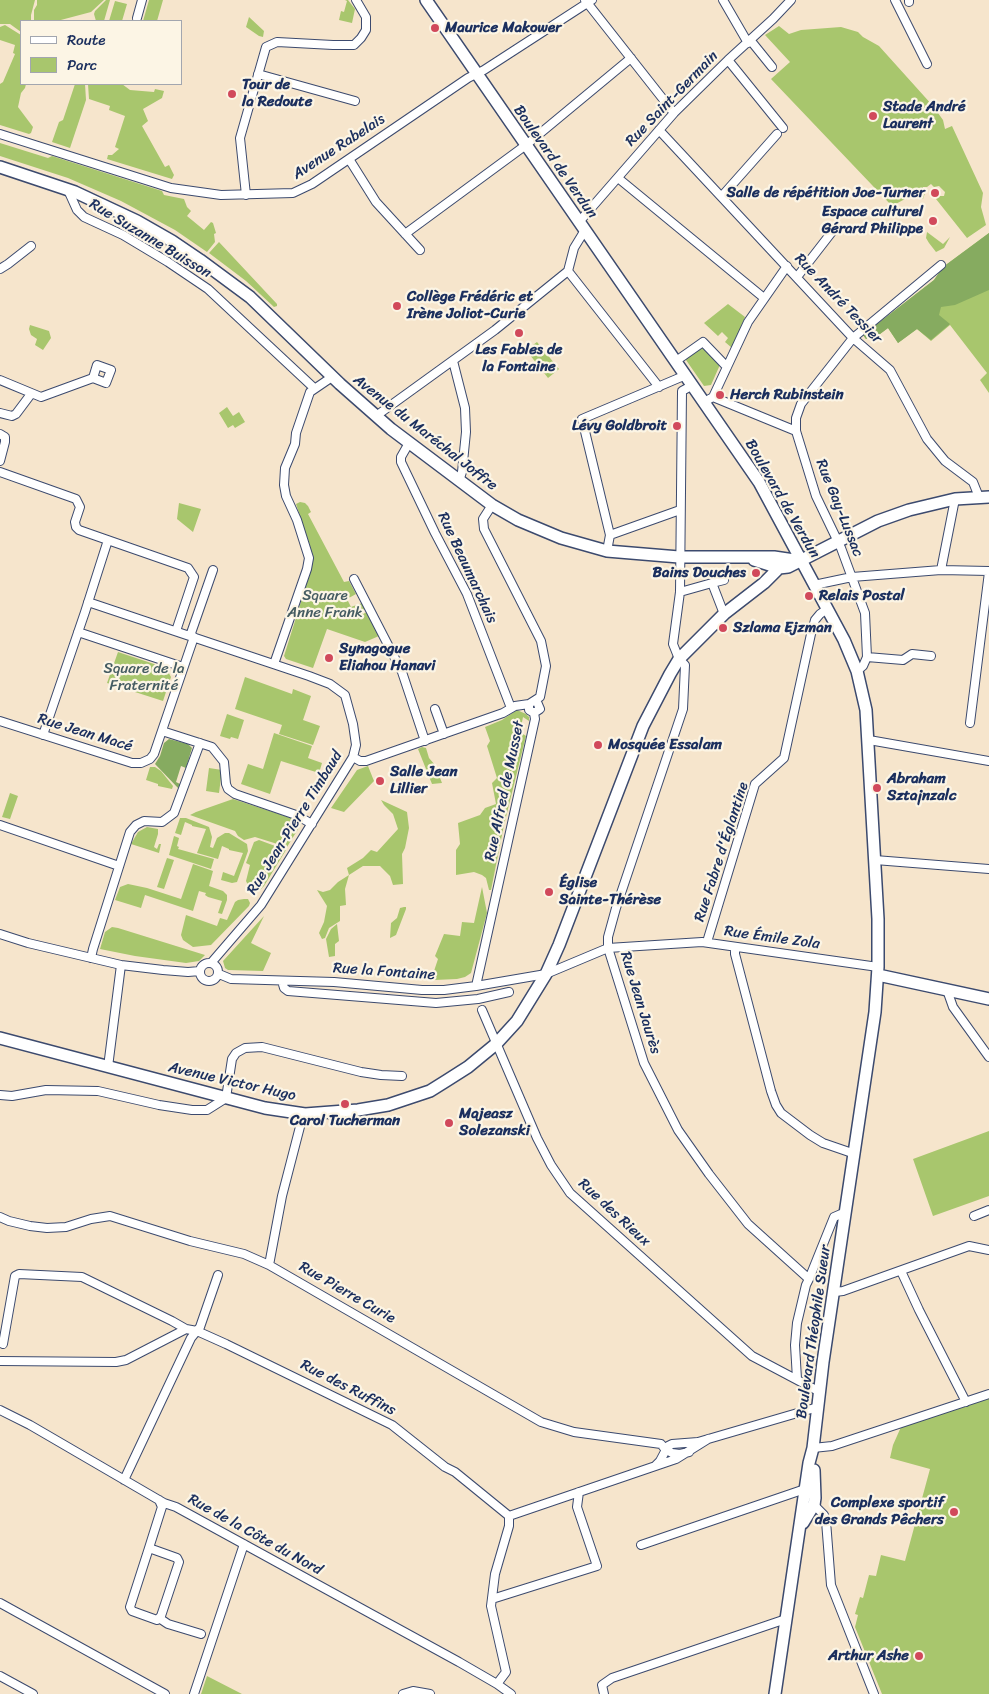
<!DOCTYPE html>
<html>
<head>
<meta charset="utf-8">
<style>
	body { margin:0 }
	#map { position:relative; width:989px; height:1694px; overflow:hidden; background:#f6e5cc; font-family:Sriracha,sans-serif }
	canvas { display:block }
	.legend { position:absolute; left:20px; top:20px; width:162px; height:65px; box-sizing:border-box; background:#fcf5e5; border:1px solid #a2a6af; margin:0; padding:6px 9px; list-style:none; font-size:15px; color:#1b2f5e }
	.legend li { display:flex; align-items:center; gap:10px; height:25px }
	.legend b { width:25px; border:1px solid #a2a6af }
</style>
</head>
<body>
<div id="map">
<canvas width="989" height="1694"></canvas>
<ul class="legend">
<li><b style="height:6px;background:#fff"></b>Route</li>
<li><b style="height:14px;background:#a8c66d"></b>Parc</li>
</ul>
</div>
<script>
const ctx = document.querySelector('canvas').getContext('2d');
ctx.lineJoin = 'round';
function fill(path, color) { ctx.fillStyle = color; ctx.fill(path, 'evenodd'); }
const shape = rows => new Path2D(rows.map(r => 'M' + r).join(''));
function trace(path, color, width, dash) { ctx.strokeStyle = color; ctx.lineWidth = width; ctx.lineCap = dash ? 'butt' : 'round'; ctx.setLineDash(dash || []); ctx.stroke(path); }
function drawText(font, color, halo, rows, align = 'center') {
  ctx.font = font + ' Sriracha,sans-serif'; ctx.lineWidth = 4.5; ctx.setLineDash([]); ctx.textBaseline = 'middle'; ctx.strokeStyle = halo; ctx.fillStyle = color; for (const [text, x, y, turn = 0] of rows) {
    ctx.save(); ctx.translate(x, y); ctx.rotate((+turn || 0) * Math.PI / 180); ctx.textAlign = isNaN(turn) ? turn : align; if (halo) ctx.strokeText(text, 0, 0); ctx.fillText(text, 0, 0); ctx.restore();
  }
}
fill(shape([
	[0,0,35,0,31,15,31,21,21,21,21,32,10,24,0,24],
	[37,0,104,0,91,12,57,21,34,21,34,10,37,5],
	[106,0,110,0,104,21,96,21,94,14,95,11],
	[149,0,163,0,157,21,143,21],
	[345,0,348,0,355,9,352,23,339,20,341,11,344,12,347,1],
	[115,1,127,4,122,21,109,21],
	[249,17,264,31,263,37,259,36,246,27],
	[5,25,21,35,21,84,26,84,25,88,21,93,18,107,33,127,31,133,29,134,0,125,0,84,3,82,15,54,13,53,15,45,0,40,0,27],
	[779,26,789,34,801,30,841,27,858,32,863,37,879,46,933,106,943,120,945,129,952,126,983,193,981,207,986,225,967,238,936,199,939,196,944,196,945,192,939,186,934,187,931,184,927,187,923,187,922,192,925,193,923,199,906,192,905,199,892,206,771,79,790,62,765,35],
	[75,84,85,84,86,100,70,148,52,142,59,122,63,120],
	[88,84,122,84,130,90,154,92,155,89,164,91,162,98,143,109,148,121,142,126,165,167,169,165,174,175,172,179,107,159,108,155,112,155,119,149,115,147,125,116,109,110,110,106,89,99],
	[0,143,48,158,52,156,162,191,164,195,184,199,187,207,191,211,187,216,204,230,211,222,213,223,216,233,214,234,215,242,207,252,175,230,121,201,68,178,0,156],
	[927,232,943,244,950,237,944,248,936,252,929,243,926,238],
	[989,233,989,393,980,380,987,373,950,325,931,341,917,329,898,343,888,328,876,337,873,335,866,339,863,335,934,280,943,267],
	[219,242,277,304,277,306,274,307,246,281,209,253],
	[728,304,745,317,732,348,725,342,728,338,722,332,718,336,704,323],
	[30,325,49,331,51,338,43,350,35,345,37,339,31,335,29,329],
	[537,342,559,369,548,378,526,350],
	[701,346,702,349,704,348,719,362,719,367,711,385,704,386,686,360,686,357],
	[227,407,233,416,239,412,245,422,235,428,233,425,228,428,219,413],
	[300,502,305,503,308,506,311,512,308,514,344,582,349,581,356,594,347,599,351,607,362,603,365,609,362,611,363,614,367,612,379,636,365,642,327,629,313,668,286,659,284,656,310,573,312,560,310,546,296,504],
	[179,503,201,509,193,532,177,519],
	[118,652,166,668,171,677,163,701,107,683],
	[245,677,292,694,293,689,311,696,303,720,320,726,313,745,279,734,282,725,235,709],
	[517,710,526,714,529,717,529,721,523,717,520,732,526,736,504,825,491,890,489,890,486,878,482,875,474,872,456,875,456,850,460,844,458,823,480,815,485,808,496,804,492,783,497,778,487,746,490,741,485,727,502,720],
	[227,714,244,720,238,739,231,737,230,739,220,736],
	[274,733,312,746,308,758,322,763,319,773,281,761,270,794,241,784,248,764,263,769],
	[422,747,426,748,429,758,435,765,442,783,432,784,418,749],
	[368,766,374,781,344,812,331,808,357,770],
	[150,767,155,767,161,771,173,786,172,789,158,786,158,784,146,780],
	[209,768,222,770,219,793,206,791],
	[10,793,18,796,10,819,2,817],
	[233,799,300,821,301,823,300,826,287,847,255,837,244,840,238,836,235,831,190,815,196,812],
	[381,800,407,812,409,828,405,848,402,854,403,884,393,885,390,876,380,866,363,866,349,875,345,889,346,905,340,906,340,921,329,928,325,938,322,939,319,933,324,922,327,906,317,890,323,892,330,890,338,882,349,875,347,868,363,858,371,850,377,852,398,829,393,814,384,805],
	[180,818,186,818,209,827,212,837,210,847,213,848,217,838,225,833,229,833,247,844,248,851,237,882,232,883,221,880,223,872,234,876,243,853,229,850,229,849,222,846,218,859,197,853,206,829,192,826,192,825,185,822,181,835,175,833],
	[147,827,158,829,158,834,154,847,157,849,159,844,161,844,159,853,131,844,138,832],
	[174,836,179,838,177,846,179,847,178,849,214,859,211,869,169,855],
	[259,840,286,850,264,886,258,892,250,889,246,881,250,865,246,863,254,842],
	[167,858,174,860,164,889,157,887],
	[193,864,213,871,209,886,223,891,227,895,227,900,222,914,218,913,222,901,208,897,205,895,206,893,199,891,193,911,145,895,141,908,115,900,120,887,128,884,147,888,181,899],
	[482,887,487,913,471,973,465,977,457,979,434,980,432,977,438,959,435,956,444,934,460,936,462,922,474,923],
	[244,899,248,899,250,903,249,906,211,945,193,947,183,940,181,935,186,915,217,926,220,918,227,920,235,902,238,900],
	[404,907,406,907,406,909,396,935,390,938,391,923,397,918,400,908],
	[264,916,251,943,271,953,263,971,228,970,225,968,223,961],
	[337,924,339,941,335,944,335,956,329,957,326,939,331,929],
	[112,927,118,928,205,955,199,961,186,963,135,956,100,949,105,932],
	[989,1131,989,1196,933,1216,913,1159],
	[989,1398,989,1694,882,1694,855,1627,858,1615,855,1614,860,1597,863,1598,869,1575,876,1576,881,1555,905,1561,930,1469,890,1458,893,1445,901,1427],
	[207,1676,242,1694,201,1694]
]), '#a8c66d');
fill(shape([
	[989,233,989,290,955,305,941,307,939,315,950,324,931,340,917,329,898,343,888,328,876,337,873,335,866,339,863,335,934,280,943,267],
	[169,739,188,744,192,748,186,768,181,766,176,782,180,784,178,788,155,764,160,756,164,743]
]), '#86ab60');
const street = shape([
	[585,0,674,113],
	[723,0,748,43],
	[895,0,927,64],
	[909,2,909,0],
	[137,18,142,0],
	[751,41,772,67],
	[728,60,783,128],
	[258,74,355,101],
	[659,130,853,338,890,370,927,439,945,461,973,482,979,497],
	[0,134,171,188,221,195,293,193,312,184,468,78,484,70,592,0],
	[349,159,376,202,420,250],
	[618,178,764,298],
	[68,190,77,210,84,217,123,235,168,262,208,289,314,388],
	[246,195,240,138,266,47,277,42,333,45,354,45,361,38,366,30,366,17,356,0],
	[722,196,777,134],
	[579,222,674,113,728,60,773,19,791,0],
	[405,234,526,145,631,58],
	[0,269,8,264,31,246],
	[568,271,659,387],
	[797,277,835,228],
	[453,361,465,408,466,432,462,472,459,481],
	[676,361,703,342,727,367],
	[0,380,41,397,93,378,106,383,111,370,97,365,93,378],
	[693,385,682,391,680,592,673,644,679,659,685,665,683,709,616,908,608,937,608,948,644,1063,678,1130,709,1174,748,1224,809,1279],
	[713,397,796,431],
	[704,402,713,397,748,322,787,266],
	[0,413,12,416,16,414,31,394],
	[376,416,495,330,568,271,574,248,585,230],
	[0,434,5,437,5,442,0,461],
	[409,443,401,457,401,462,435,533,467,594,511,708],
	[0,472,76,499,80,507,75,522,76,527,79,530,188,568,194,577,176,631],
	[610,535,680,510],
	[607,551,610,535,582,419,686,375],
	[941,570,955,499],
	[354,579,402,672,425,741],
	[712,583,724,580],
	[814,585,852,577,941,570,989,571],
	[680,592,712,583,724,614],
	[88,602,309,676,330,684,345,695,353,724,356,745,353,757,261,905,211,963],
	[78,632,183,667],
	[190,636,213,570],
	[867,657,903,660,912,654,931,656],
	[274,664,307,569,309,558,297,520,286,496,284,485,285,468,295,444,296,433,310,392,332,377],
	[857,671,863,666,867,657,865,613,841,548,816,496,796,431,796,418,801,404,853,338,941,265],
	[534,701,537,702,540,709,534,713],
	[435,709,444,734],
	[0,721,132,763,141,763,150,759,154,754,194,637],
	[970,723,989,572],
	[162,731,212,747,224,762,226,784,228,789,235,794,296,815,312,824],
	[43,735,85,612,108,540],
	[869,740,989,761],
	[353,757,360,761,366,761,503,713,515,706,529,704,540,697,546,666,541,641,484,529,483,519,492,505],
	[0,825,119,866],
	[875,860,989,869],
	[0,934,28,943,121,965,163,970,188,972,200,971],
	[707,942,755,784,784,758,811,634,815,620,820,614,827,609],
	[735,947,735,954,771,1091,776,1105,781,1113,810,1135,823,1143,855,1154],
	[91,958,93,949,130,832,136,825,144,821,162,822,174,813,200,743],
	'200 972a9 9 0 1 1 18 0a9 9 0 1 1-18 0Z',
	[219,974,231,979,334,982,422,990,444,990,476,986,546,974,608,948,702,942,878,967],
	[282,981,284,988,288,991,436,1003,478,999,509,992],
	[476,986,535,719,534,713,529,710,529,704],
	[947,990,953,1007,989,1057],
	[482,1010,537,1138,551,1165,570,1193,752,1356,820,1392],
	[108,1067,121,965],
	[0,1095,12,1096,46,1090,98,1091,159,1105,192,1110,207,1110,226,1098,232,1059,236,1053,245,1048,262,1047,361,1072,381,1075,402,1076],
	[974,1216,989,1210],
	[0,1217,9,1221,30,1226,47,1228,66,1227,91,1219,110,1216,190,1241,244,1254,269,1265,541,1422,574,1432,661,1444,665,1449,672,1453,680,1454,689,1452],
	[269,1265,282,1196,302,1119,305,1114],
	[901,1271,919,1310,966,1402],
	[835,1292,843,1291,969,1246,989,1250],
	[3,1344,15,1276,19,1274,82,1277,172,1321,186,1329],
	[0,1361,116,1362,126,1360,186,1329,197,1331,226,1344,392,1425,445,1467,455,1472,509,1516,509,1526,495,1574,491,1606,506,1672,497,1684],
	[797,1379,795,1345,797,1323,806,1285,809,1279,834,1217,841,1214,846,1214],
	[0,1410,30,1425,164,1503,176,1507,459,1662,497,1684,511,1694],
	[813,1448,832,1446,989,1394],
	[655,1466,660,1461,668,1446,672,1444,698,1442,818,1407],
	[124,1480,191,1338,200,1327,218,1275],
	[814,1505,824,1515,826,1521,831,1585,874,1694],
	[509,1516,676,1459,708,1439],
	[641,1545,805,1489],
	[149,1548,177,1558,179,1562,161,1616,157,1620,132,1611,130,1607,149,1548,161,1510,162,1507,159,1500],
	[492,1599,597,1566,577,1507,579,1492],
	[0,1603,165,1694],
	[159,1618,168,1624,201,1634],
	[0,1676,33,1694],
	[194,1694,244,1544],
	[403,1694,413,1691,430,1694],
	[604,1694,602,1685,612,1678,786,1619]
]);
const secondary = shape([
	[426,0,759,482,844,640,857,671,866,710,878,919,878,967,875,1012,823,1362,813,1448,809,1463,775,1694],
	[0,167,75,192,137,221,172,241,200,260,250,297,340,384,391,429,492,505,518,520,561,538,607,551,679,557,774,557,801,561],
	[754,560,779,568,788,567,878,521,909,510,955,499,989,497],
	[878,975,989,999],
	[0,1038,265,1108,305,1114,358,1110,388,1105,430,1091,446,1081,468,1067,496,1044,517,1021,546,974,559,945,643,726,670,674,679,659,724,614,764,583,779,568],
	[803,1523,814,1505,815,1498,814,1470]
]);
trace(street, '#3c4a6e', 10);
trace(secondary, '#3c4a6e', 14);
trace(street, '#fff', 8);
trace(secondary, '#fff', 11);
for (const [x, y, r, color] of [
	[435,28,5,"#d1495b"],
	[232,94,5,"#d1495b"],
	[873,116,5,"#d1495b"],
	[935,193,5,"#d1495b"],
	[933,221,5,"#d1495b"],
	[397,306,5,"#d1495b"],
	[519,333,5,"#d1495b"],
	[720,395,5,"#d1495b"],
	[677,426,5,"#d1495b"],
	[756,573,5,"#d1495b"],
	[809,596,5,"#d1495b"],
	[723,628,5,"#d1495b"],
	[329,658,5,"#d1495b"],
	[598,745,5,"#d1495b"],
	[380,781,5,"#d1495b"],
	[877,788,5,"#d1495b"],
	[549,892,5,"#d1495b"],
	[345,1104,5,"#d1495b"],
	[449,1123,5,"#d1495b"],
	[954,1512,5,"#d1495b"],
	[919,1656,5,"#d1495b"]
]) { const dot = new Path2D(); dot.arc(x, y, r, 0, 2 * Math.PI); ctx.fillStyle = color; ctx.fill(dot); trace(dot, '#fcf5e5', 2); }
drawText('bold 15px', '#1b2f5e', '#fcf5e5', [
	["Maurice Makower",445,28],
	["Tour de",242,85],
	["la Redoute",242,102],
	["Stade André",883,107],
	["Laurent",883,124],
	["Salle de répétition Joe-Turner",925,193,"right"],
	["Espace culturel",923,212,"right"],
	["Gérard Philippe",923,229,"right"],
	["Collège Frédéric et",407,297],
	["Irène Joliot-Curie",407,314],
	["Les Fables de",519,350,"center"],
	["la Fontaine",519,367,"center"],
	["Herch Rubinstein",730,395],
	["Lévy Goldbroit",667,426,"right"],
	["Bains Douches",746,573,"right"],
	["Relais Postal",819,596],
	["Szlama Ejzman",733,628],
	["Synagogue",339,649],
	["Eliahou Hanavi",339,666],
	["Mosquée Essalam",608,745],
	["Salle Jean",390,772],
	["Lillier",390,789],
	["Abraham",887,779],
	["Sztajnzalc",887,796],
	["Église",559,883],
	["Sainte-Thérèse",559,900],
	["Majeasz",459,1114],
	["Solezanski",459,1131],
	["Carol Tucherman",345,1121,"center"],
	["Complexe sportif",944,1503,"right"],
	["des Grands Pêchers",944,1520,"right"],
	["Arthur Ashe",909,1656,"right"]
], 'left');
drawText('15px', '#1b2f5e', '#fcf5e5', [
	["Rue Saint-Germain",672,99,-46],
	["Avenue Rabelais",339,147,-33],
	["Boulevard de Verdun",555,162,55],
	["Rue Suzanne Buisson",150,239,31],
	["Rue André Tessier",838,299,46],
	["Avenue du Maréchal Joffre",425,433,38],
	["Boulevard de Verdun",782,499,60],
	["Rue Gay-Lussac",839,508,68],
	["Rue Beaumarchais",467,568,65],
	["Rue Jean Macé",85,733,17],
	["Rue Alfred de Musset",505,791,-78],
	["Rue Jean-Pierre Timbaud",295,823,-58],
	["Rue Fabre d'Églantine",722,852,-72],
	["Rue Émile Zola",772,938,8],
	["Rue la Fontaine",384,972,4],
	["Rue Jean Jaurès",640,1003,73],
	["Avenue Victor Hugo",232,1082,13],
	["Rue des Rieux",614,1213,43],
	["Rue Pierre Curie",347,1293,30],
	["Boulevard Théophile Sueur",814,1332,-82],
	["Rue des Ruffins",348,1388,27],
	["Rue de la Côte du Nord",255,1535,29]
]);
drawText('15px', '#455c62', '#fcf5e5', [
	["Square",325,596],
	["Anne Frank",325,613],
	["Square de la",144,669],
	["Fraternité",144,686]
]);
</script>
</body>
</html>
